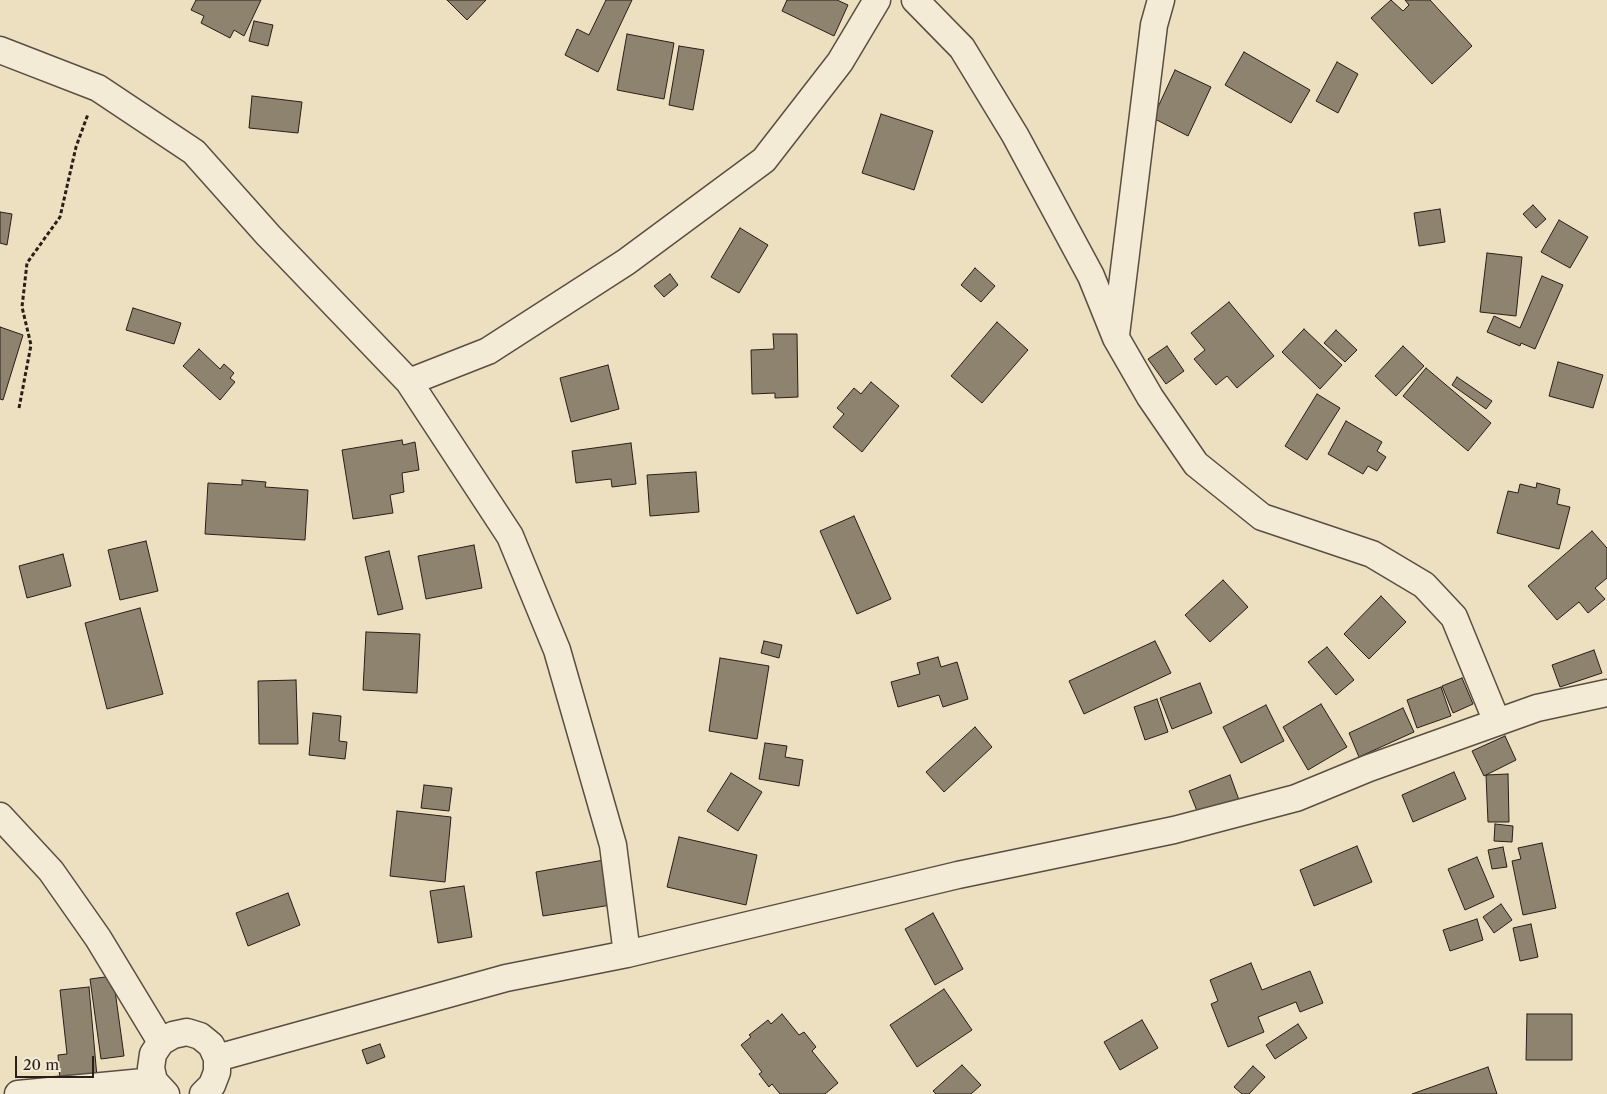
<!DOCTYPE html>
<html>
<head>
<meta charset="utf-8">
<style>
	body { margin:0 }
	#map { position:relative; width:1607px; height:1094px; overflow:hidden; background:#ece0c0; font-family:"Libre Caslon Text",serif }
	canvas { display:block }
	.scale { position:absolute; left:15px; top:1056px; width:79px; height:22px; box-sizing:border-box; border:2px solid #291e18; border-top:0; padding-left:6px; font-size:15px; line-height:18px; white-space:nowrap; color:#291e18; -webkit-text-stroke:4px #f3ebd6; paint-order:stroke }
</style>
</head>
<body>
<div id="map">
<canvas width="1607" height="1094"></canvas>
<div class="scale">20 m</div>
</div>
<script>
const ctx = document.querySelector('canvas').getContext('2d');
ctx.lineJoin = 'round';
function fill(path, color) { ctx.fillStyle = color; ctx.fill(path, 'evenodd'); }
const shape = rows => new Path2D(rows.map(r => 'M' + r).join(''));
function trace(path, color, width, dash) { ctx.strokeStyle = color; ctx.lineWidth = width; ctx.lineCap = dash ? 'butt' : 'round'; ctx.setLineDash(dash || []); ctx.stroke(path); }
const building = shape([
	[196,0,261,0,244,36,234,30,230,38,201,23,204,16,191,10,196,0],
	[447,0,486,0,467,20,447,0],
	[606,0,632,0,598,72,565,55,577,29,589,35,606,0],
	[787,0,837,0,848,5,834,36,782,11,787,0],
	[1391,0,1403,11,1409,5,1405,0,1430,0,1472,46,1432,84,1371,18,1391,0],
	[254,21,273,25,268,46,249,41,254,21],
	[627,34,674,43,664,99,617,90,627,34],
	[679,46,704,50,693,110,669,105,679,46],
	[1244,52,1310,90,1291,123,1225,85,1244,52],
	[1337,62,1358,74,1338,113,1316,101,1337,62],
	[1175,70,1211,87,1188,136,1153,118,1175,70],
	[252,96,302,102,298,133,249,128,252,96],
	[881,114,933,131,914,190,862,173,881,114],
	[1533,205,1546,219,1536,228,1523,214,1533,205],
	[1440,209,1445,242,1419,246,1414,213,1440,209],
	[0,212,12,214,7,245,0,243,0,212],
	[1559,220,1588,237,1570,268,1541,252,1559,220],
	[740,228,768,245,739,293,711,277,740,228],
	[1487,253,1522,257,1516,316,1480,312,1487,253],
	[975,268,995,286,981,302,961,285,975,268],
	[670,274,678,285,664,297,654,286,670,274],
	[1542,276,1563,285,1535,349,1521,343,1520,346,1487,332,1494,316,1520,328,1542,276],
	[1229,302,1274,356,1237,388,1227,376,1216,385,1194,359,1205,350,1191,333,1229,302],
	[133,308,181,323,174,344,126,330,133,308],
	[997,322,1028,350,982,403,951,376,997,322],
	[0,327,23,335,3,400,0,399,0,327],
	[1304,329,1342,365,1320,389,1282,352,1304,329],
	[1336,330,1357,350,1345,362,1324,343,1336,330],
	[773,334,797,334,798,397,775,398,775,393,752,394,751,350,774,349,773,334],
	[1167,346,1184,371,1166,384,1148,359,1167,346],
	[1403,346,1424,366,1396,396,1375,376,1403,346],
	[199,349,220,369,224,364,234,373,230,378,235,382,220,400,183,366,199,349],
	[1558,362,1603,375,1593,408,1549,396,1558,362],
	[608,365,619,409,571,422,560,378,608,365],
	[1426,368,1491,423,1468,451,1403,396,1426,368],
	[1457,377,1492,401,1486,409,1452,385,1457,377],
	[871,382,899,406,862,452,833,427,844,414,837,408,854,388,861,394,871,382],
	[1317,394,1340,408,1307,460,1285,446,1317,394],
	[1346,421,1382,442,1377,451,1386,457,1377,471,1368,466,1363,474,1328,454,1346,421],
	[402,440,403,445,415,442,419,470,402,473,404,492,390,495,393,513,353,519,342,450,402,440],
	[631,443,636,484,612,487,611,479,576,483,572,451,631,443],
	[696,472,699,512,650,516,647,475,696,472],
	[242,480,266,482,265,487,308,490,305,540,205,534,208,483,242,485,242,480],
	[1537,483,1560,489,1557,504,1570,507,1559,549,1497,533,1508,491,1518,493,1520,484,1536,488,1537,483],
	[854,516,891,599,857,614,820,531,854,516],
	[1592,531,1607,548,1607,578,1595,588,1605,599,1588,613,1579,602,1557,620,1528,586,1592,531],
	[146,541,158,591,120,600,108,550,146,541],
	[474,545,482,588,426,599,418,556,474,545],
	[389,551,403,609,378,615,365,557,389,551],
	[63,554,71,586,27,598,19,566,63,554],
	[1223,580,1248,607,1210,642,1185,615,1223,580],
	[1381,596,1406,622,1369,659,1344,634,1381,596],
	[140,608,163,694,107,709,85,623,140,608],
	[366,632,420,634,417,693,363,690,366,632],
	[764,641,782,645,779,658,761,653,764,641],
	[1155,641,1171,673,1084,714,1069,681,1155,641],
	[1327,647,1354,680,1336,695,1308,662,1327,647],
	[1594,650,1602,673,1560,687,1552,665,1594,650],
	[938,657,941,667,957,662,968,699,943,707,939,695,898,707,891,682,920,674,917,663,938,657],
	[720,658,769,666,757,739,709,731,720,658],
	[1462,678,1473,704,1453,713,1442,686,1462,678],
	[296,680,298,744,259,744,258,681,296,680],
	[1200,683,1212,713,1172,729,1160,698,1200,683],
	[1441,687,1451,716,1417,728,1407,700,1441,687],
	[1157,699,1168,732,1145,740,1134,707,1157,699],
	[1321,704,1347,747,1308,770,1283,727,1321,704],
	[1266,705,1284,741,1241,763,1223,727,1266,705],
	[1403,708,1414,732,1359,757,1349,733,1403,708],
	[313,713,341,716,339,741,347,742,345,759,309,755,313,713],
	[975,727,992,747,944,792,926,772,975,727],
	[1505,736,1516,760,1484,776,1472,751,1505,736],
	[765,743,787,746,785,757,803,760,799,786,759,779,765,743],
	[1454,772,1466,799,1413,822,1402,795,1454,772],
	[731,773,762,792,738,831,707,811,731,773],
	[1508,774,1509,822,1488,822,1486,775,1508,774],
	[1230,775,1239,800,1199,816,1189,791,1230,775],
	[424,785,452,788,449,811,421,808,424,785],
	[397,811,451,817,445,882,390,876,397,811],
	[1495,824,1513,826,1512,842,1494,841,1495,824],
	[679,837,757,855,746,905,667,887,679,837],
	[1542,843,1556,908,1523,915,1512,861,1521,859,1518,848,1542,843],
	[1357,846,1372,882,1314,906,1300,870,1357,846],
	[1503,847,1507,867,1492,869,1488,850,1503,847],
	[1477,857,1494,897,1465,910,1448,869,1477,857],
	[604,860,611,905,543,916,536,872,604,860],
	[464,886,472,937,438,943,430,891,464,886],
	[288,893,300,925,248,946,236,913,288,893],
	[1501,904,1512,920,1494,933,1483,917,1501,904],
	[933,913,963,969,935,985,905,929,933,913],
	[1477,919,1483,940,1450,951,1443,930,1477,919],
	[1531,924,1538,957,1520,961,1513,928,1531,924],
	[1251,963,1262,990,1310,971,1323,1003,1300,1012,1296,1002,1258,1017,1264,1032,1228,1047,1211,1004,1218,1001,1210,980,1251,963],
	[113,976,124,1056,101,1059,90,979,113,976],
	[89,987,97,1077,60,1081,58,1055,67,1054,60,990,89,987],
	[944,989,972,1030,917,1067,890,1025,944,989],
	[782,1014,799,1035,804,1032,816,1047,812,1051,838,1083,825,1094,780,1094,772,1084,769,1087,759,1074,762,1072,741,1045,751,1037,749,1035,768,1020,771,1024,782,1014],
	[1527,1014,1572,1014,1572,1060,1526,1060,1527,1014],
	[1142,1020,1158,1048,1120,1070,1104,1042,1142,1020],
	[1298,1024,1307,1038,1275,1059,1266,1045,1298,1024],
	[380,1044,385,1057,367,1064,362,1050,380,1044],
	[962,1065,981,1085,971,1094,936,1094,933,1091,962,1065],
	[1253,1066,1265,1077,1249,1094,1242,1094,1234,1087,1253,1066],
	[1488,1067,1497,1094,1412,1094,1488,1067]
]);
fill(building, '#8e836f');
trace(building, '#291e18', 1);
const minor = shape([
	[915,0,962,48,1015,135,1091,276,1116,338,1150,397,1196,464,1262,517,1372,554,1424,585,1454,617,1497,722],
	[0,50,98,88,194,152,268,235,409,382,510,536,557,650,613,845,627,954],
	[1116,335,1154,25,1161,0],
	[409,382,488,351,626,262,764,160,840,62,877,0],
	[0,816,51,871,98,938,161,1042],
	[217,1058,506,978,627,954,958,875,1174,830,1296,798,1369,768,1537,708,1607,693],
	[18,1094,154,1081],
	[166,1094,154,1081,151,1068,153,1054,161,1042,173,1035,187,1032,200,1036,211,1045,217,1058,217,1072,212,1085,203,1094]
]);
trace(minor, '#5a4e42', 29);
trace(shape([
	[19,408,31,345,22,307,27,263,60,217,76,147,88,114]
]), '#291e18', 3, [4, 2.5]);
trace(minor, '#f3ebd6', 26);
</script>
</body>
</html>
